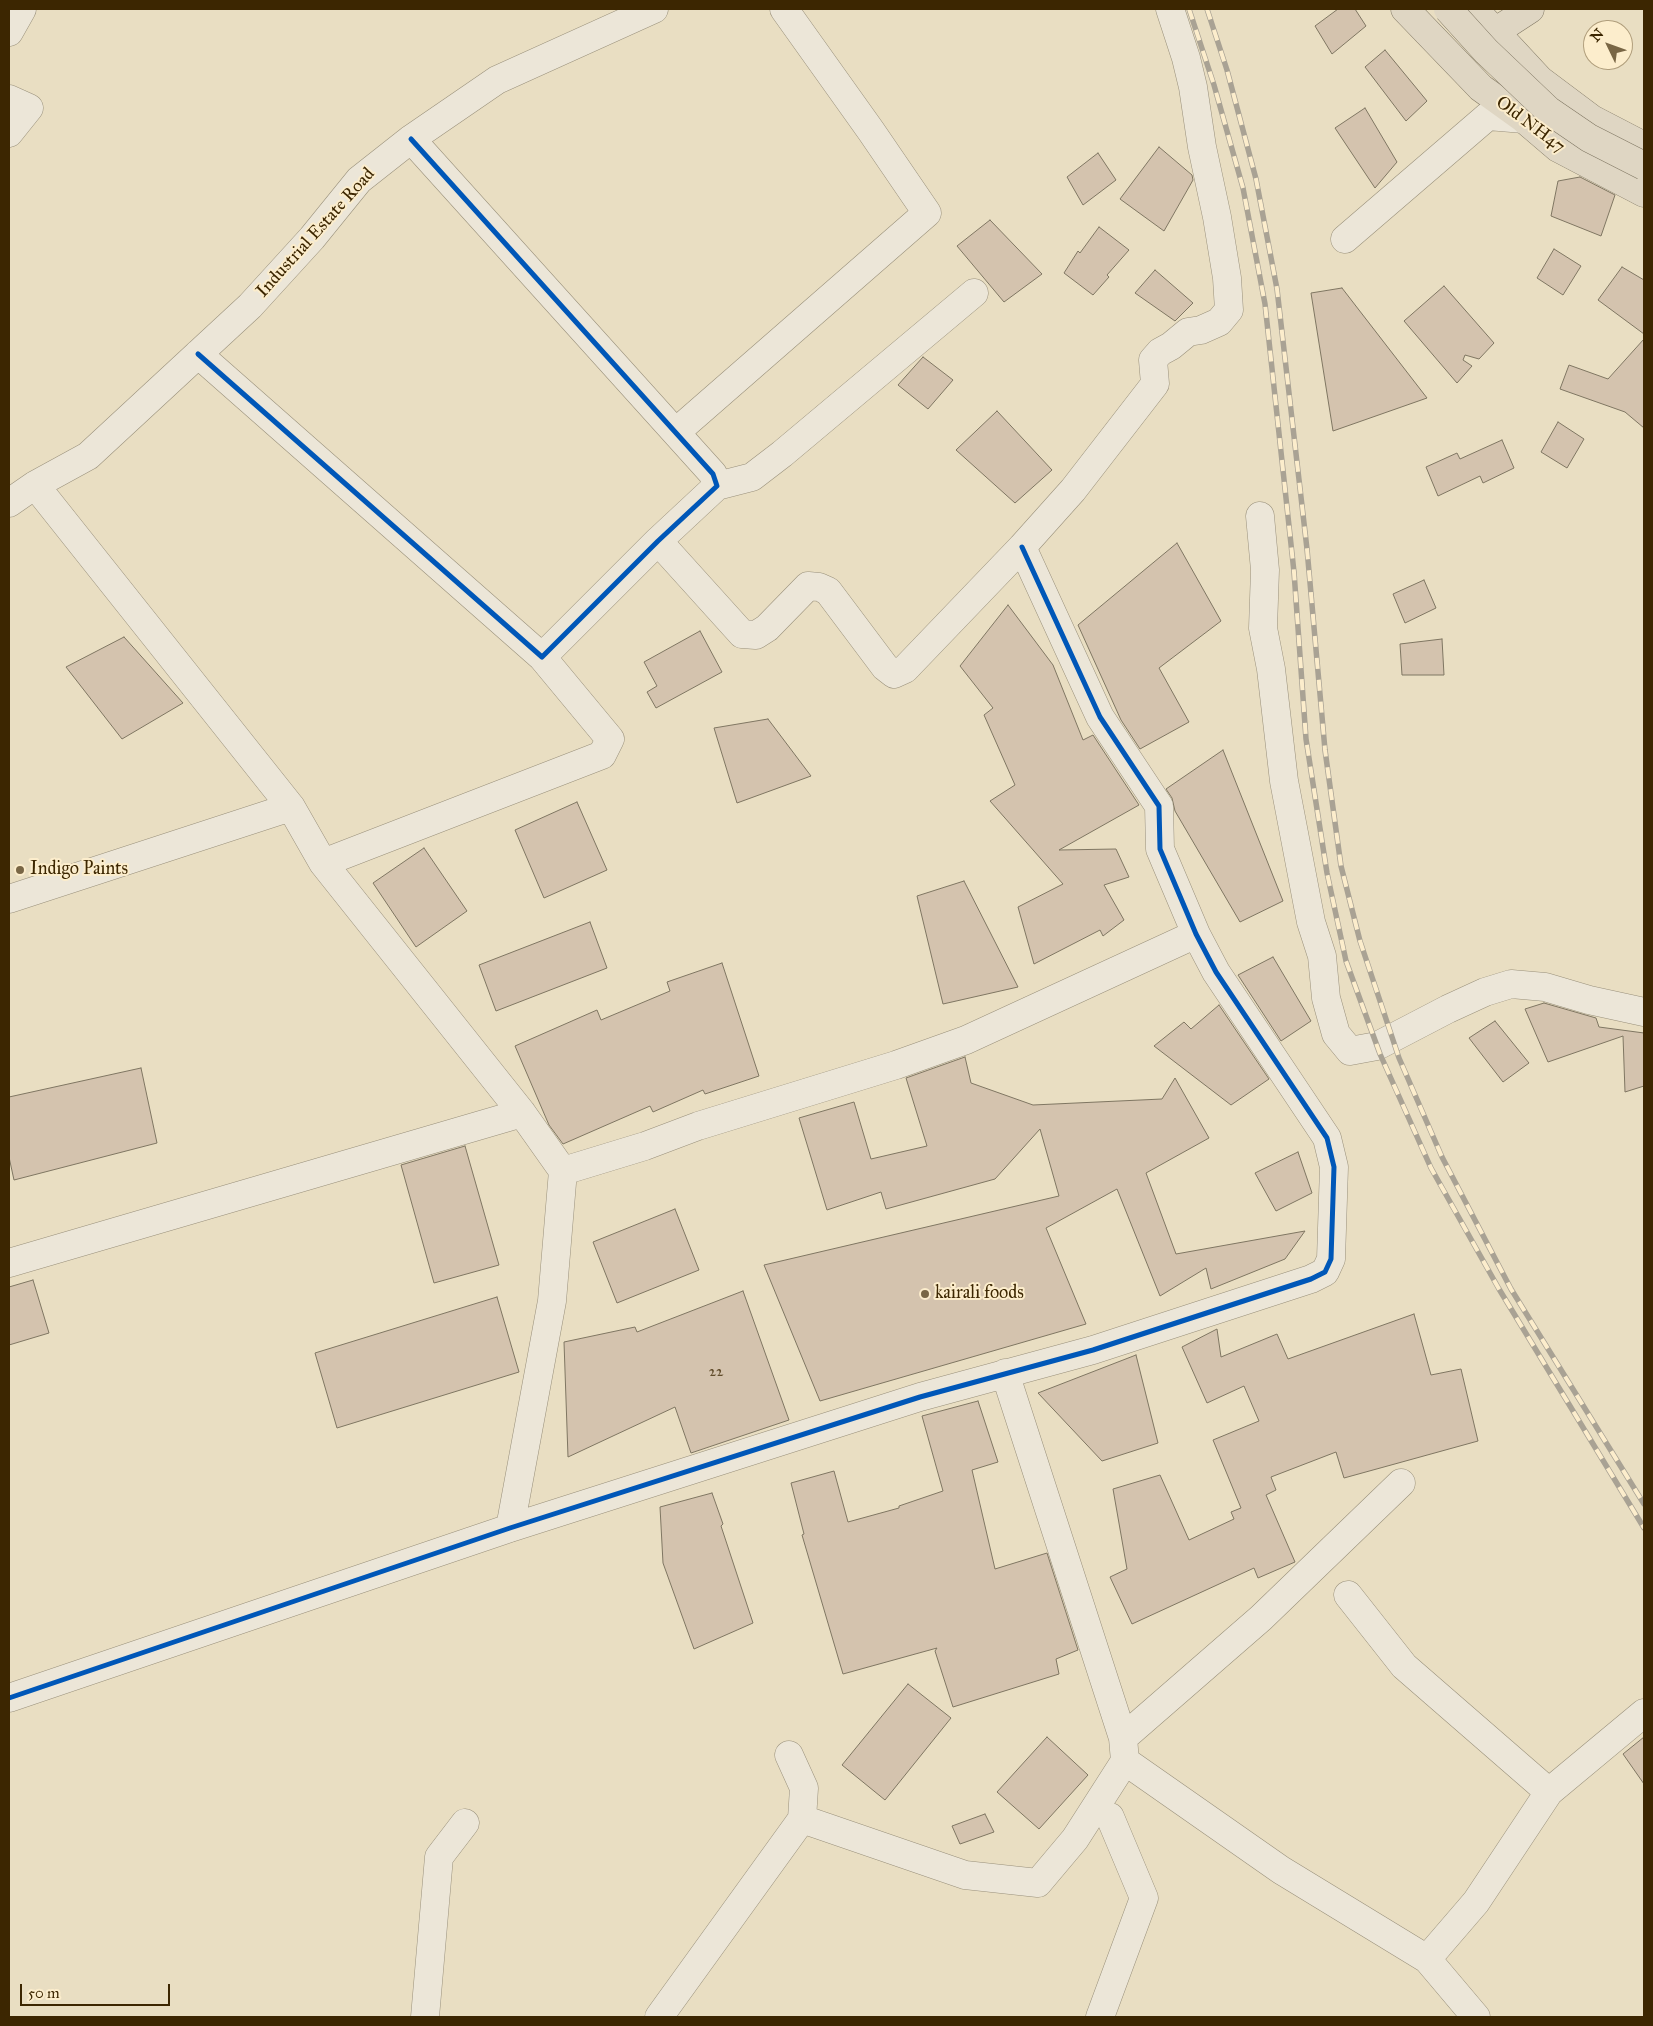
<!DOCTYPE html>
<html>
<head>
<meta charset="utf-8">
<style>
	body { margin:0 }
	#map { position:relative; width:1653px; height:2026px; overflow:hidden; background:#e9dec2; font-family:"IM FELL Great Primer",serif }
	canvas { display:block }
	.frame { position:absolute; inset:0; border:10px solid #3c2601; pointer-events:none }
	.north { position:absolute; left:1583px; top:20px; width:50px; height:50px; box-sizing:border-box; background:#fcedcc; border:1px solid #af9d7b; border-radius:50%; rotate:312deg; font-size:14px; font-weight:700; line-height:20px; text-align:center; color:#3c2601 }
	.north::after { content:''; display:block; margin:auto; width:18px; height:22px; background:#796645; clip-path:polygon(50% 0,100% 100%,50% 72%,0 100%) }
	.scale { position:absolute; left:20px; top:1984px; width:150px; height:22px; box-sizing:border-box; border:2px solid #3c2601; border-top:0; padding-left:6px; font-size:15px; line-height:18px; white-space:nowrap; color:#3c2601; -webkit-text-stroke:4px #fcedcc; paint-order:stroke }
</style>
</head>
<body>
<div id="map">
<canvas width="1653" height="2026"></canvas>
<div class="frame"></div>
<div class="north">N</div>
<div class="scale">50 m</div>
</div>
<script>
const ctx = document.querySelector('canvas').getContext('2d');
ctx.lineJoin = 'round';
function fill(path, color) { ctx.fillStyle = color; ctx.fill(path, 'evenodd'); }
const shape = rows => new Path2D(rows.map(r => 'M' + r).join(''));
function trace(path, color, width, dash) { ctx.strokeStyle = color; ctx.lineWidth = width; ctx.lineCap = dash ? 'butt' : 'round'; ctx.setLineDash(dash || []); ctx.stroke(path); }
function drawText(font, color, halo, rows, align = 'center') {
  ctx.font = font + ' "IM FELL Great Primer",serif'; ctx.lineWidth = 4; ctx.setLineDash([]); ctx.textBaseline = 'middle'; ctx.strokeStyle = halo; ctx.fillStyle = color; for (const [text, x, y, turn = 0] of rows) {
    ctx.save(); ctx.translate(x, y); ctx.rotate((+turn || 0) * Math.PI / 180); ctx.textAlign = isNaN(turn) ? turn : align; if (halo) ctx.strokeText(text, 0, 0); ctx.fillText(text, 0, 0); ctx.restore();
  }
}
const building = shape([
	[1338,9,1355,9,1366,26,1332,54,1315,26,1338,9],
	[1385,50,1427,101,1406,121,1365,67,1385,50],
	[1365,108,1397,162,1375,188,1335,128,1365,108],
	[1159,147,1192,175,1193,180,1164,231,1120,199,1159,147],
	[1098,153,1116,180,1083,205,1067,177,1098,153],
	[1580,177,1615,195,1601,236,1551,216,1558,181,1580,177],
	[990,220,1042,274,1004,302,957,246,990,220],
	[1099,227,1129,250,1107,275,1109,277,1093,295,1064,273,1078,251,1080,253,1099,227],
	[1554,249,1581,266,1563,295,1537,278,1554,249],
	[1622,267,1644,280,1644,334,1598,300,1622,267],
	[1155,270,1193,303,1175,321,1135,293,1155,270],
	[1444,286,1494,343,1479,359,1465,355,1463,360,1472,366,1457,383,1404,321,1444,286],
	[1342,288,1427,398,1333,431,1311,293,1342,288],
	[1644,339,1644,428,1625,412,1560,389,1569,365,1608,379,1644,339],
	[923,357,953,380,928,409,898,385,923,357],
	[997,411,1052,470,1015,503,956,450,997,411],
	[1558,422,1584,439,1567,468,1541,452,1558,422],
	[1502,440,1514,468,1483,483,1480,476,1438,496,1426,467,1457,453,1460,459,1502,440],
	[1177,543,1221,621,1159,668,1189,722,1140,749,1121,720,1078,625,1177,543],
	[1424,580,1436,608,1405,623,1393,594,1424,580],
	[1008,605,1053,665,1083,740,1093,735,1139,805,1059,850,1116,849,1129,877,1104,885,1124,920,1103,936,1100,930,1034,964,1018,907,1063,884,990,801,1015,785,984,715,993,708,960,666,1008,605],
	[700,631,722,672,656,708,647,692,657,686,644,662,700,631],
	[124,637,183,703,122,739,66,667,124,637],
	[1442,639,1444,675,1402,675,1400,644,1442,639],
	[768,719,811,776,737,803,714,728,768,719],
	[1223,750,1283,901,1240,922,1175,811,1172,798,1166,789,1223,750],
	[577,802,607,870,544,898,515,830,577,802],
	[424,848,467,911,416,947,373,883,424,848],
	[964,881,1018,987,943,1004,917,896,964,881],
	[590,922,607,968,496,1011,479,965,590,922],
	[1273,957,1311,1021,1281,1041,1238,975,1273,957],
	[722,963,759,1076,705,1094,703,1090,653,1112,650,1106,563,1144,549,1125,515,1046,597,1010,601,1020,670,991,667,982,722,963],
	[1544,1003,1596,1018,1599,1027,1644,1033,1644,1086,1625,1092,1623,1036,1548,1062,1525,1009,1544,1003],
	[1219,1005,1269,1079,1231,1105,1154,1046,1184,1022,1191,1029,1219,1005],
	[1495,1021,1529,1063,1503,1082,1469,1038,1495,1021],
	[965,1057,971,1083,1033,1105,1162,1099,1175,1078,1209,1138,1146,1173,1176,1254,1305,1231,1285,1259,1211,1289,1206,1268,1160,1296,1117,1189,1046,1228,1086,1324,820,1401,764,1265,1059,1196,1040,1129,995,1179,886,1209,881,1192,827,1210,799,1118,854,1102,871,1159,927,1146,906,1078,965,1057],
	[141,1068,157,1143,14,1180,9,1157,9,1097,141,1068],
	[465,1146,499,1265,434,1283,401,1165,465,1146],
	[1298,1152,1312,1193,1276,1211,1255,1173,1298,1152],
	[675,1209,699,1270,617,1303,593,1242,675,1209],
	[33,1280,49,1333,9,1345,9,1287,33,1280],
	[743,1291,789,1420,691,1453,675,1407,568,1457,564,1342,635,1327,637,1332,743,1291],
	[497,1297,519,1372,337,1428,315,1353,497,1297],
	[1414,1314,1431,1375,1461,1369,1478,1441,1344,1478,1336,1452,1271,1477,1276,1490,1266,1495,1295,1562,1258,1578,1254,1568,1132,1624,1110,1577,1127,1569,1113,1489,1160,1475,1189,1540,1234,1519,1231,1512,1241,1508,1213,1440,1259,1421,1244,1386,1207,1403,1182,1347,1217,1329,1221,1357,1277,1334,1288,1359,1414,1314],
	[1136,1355,1158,1443,1102,1461,1038,1393,1136,1355],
	[978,1401,998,1462,972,1470,995,1569,1047,1553,1078,1650,1056,1659,1059,1674,953,1707,935,1651,937,1648,843,1674,802,1535,804,1534,791,1483,834,1471,848,1522,899,1508,899,1506,943,1491,922,1416,978,1401],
	[712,1493,723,1524,721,1526,753,1623,694,1649,663,1563,660,1507,712,1493],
	[908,1684,951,1718,885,1800,842,1765,908,1684],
	[1047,1737,1088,1775,1039,1829,997,1792,1047,1737],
	[1644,1737,1644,1784,1623,1754,1644,1737],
	[985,1814,994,1832,960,1844,952,1826,985,1814]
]);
fill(building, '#d4c3ae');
trace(building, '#7f7662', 1);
const minor = shape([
	[9,32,22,9],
	[9,99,29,108,9,133],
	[1345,239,1488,116,1524,119],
	[198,354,542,657,658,541,717,486,713,474,411,139],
	[676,432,927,213,871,131,784,9],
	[35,485,291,807,323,863,602,755,610,739,542,657],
	[717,486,752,477,782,454,974,293],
	[9,503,35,485,88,456,250,306,312,238,359,180,411,139,497,80,654,9],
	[1260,516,1265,570,1263,628,1271,669,1284,781,1311,922,1322,956,1326,998,1336,1034,1350,1051,1377,1046,1448,1009,1485,992,1511,984,1545,987,1589,1000,1644,1012],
	[658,541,742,634,756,635,767,628,808,586,819,587,828,591,885,667,894,674,905,669,1022,547,1073,490,1155,384,1153,360,1160,352,1171,346,1188,332,1201,330,1219,322,1229,310,1227,278,1217,217,1202,147,1193,87,1186,58,1170,9],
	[323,863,522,1113,563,1171,552,1301,510,1528],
	[9,899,291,807],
	[563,1171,645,1146,698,1126,896,1065,966,1040,1196,934],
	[9,1263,522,1113],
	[1005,1373,1123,1738,1125,1761,1281,1870,1427,1959,1476,2017],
	[1348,1595,1404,1666,1549,1792],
	[9,1698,510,1528,920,1397,1093,1350,1311,1279,1325,1272,1331,1259,1334,1167,1327,1138,1216,972,1196,934,1160,849,1159,806,1100,717,1022,547],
	[1123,1738,1261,1618,1401,1483],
	[802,1819,965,1875,1038,1883,1075,1839,1125,1761],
	[1427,1959,1476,1902,1549,1792,1644,1713],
	[425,2017,439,1857,465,1823],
	[659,2017,802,1819,804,1788,789,1755],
	[1100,2017,1144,1898,1110,1817]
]);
const major = shape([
	[1405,9,1481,88,1524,119,1558,148,1644,193],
	[1474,9,1540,80,1592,119,1644,146],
	[1481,41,1530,9]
]);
trace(minor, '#99907b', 29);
trace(major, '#7f7662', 29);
trace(minor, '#ece6d8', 28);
trace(major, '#dfd6c3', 28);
const rail = shape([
	[1189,9,1214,85,1243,188,1265,304,1294,572,1306,739,1327,873,1346,961,1380,1054,1431,1168,1499,1289,1644,1528],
	[1207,9,1227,70,1256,179,1277,289,1307,549,1325,750,1341,866,1360,941,1399,1058,1442,1157,1511,1289,1644,1504]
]);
trace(rail, '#a9a294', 5.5);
trace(rail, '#fcedcc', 4, [11]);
const majorBridge = shape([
	[1448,9,1486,51,1548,110,1589,138,1644,166]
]);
trace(majorBridge, '#7f7662', 29, []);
trace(majorBridge, '#dfd6c3', 28);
trace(shape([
	[198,354,542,657,658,541,717,486,713,474,411,139],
	[9,1698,510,1528,920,1397,1093,1350,1311,1279,1325,1272,1331,1259,1334,1167,1327,1138,1216,972,1196,934,1160,849,1159,806,1100,717,1022,547]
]), '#0057b8', 5);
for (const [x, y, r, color] of [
	[20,870,5,"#796645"],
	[925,1294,5,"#796645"]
]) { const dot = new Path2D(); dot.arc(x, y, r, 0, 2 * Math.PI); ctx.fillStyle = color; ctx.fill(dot); trace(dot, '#fcedcc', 2); }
drawText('15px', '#624d2c', null, [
	["22",716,1372]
]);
drawText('18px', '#3c2601', '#fcedcc', [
	["Old NH47",1530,125,37],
	["Industrial Estate Road",316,233,-48]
]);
drawText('18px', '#3c2601', '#fcedcc', [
	["Indigo Paints",30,870],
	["kairali foods",935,1294]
], 'left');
</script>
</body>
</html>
